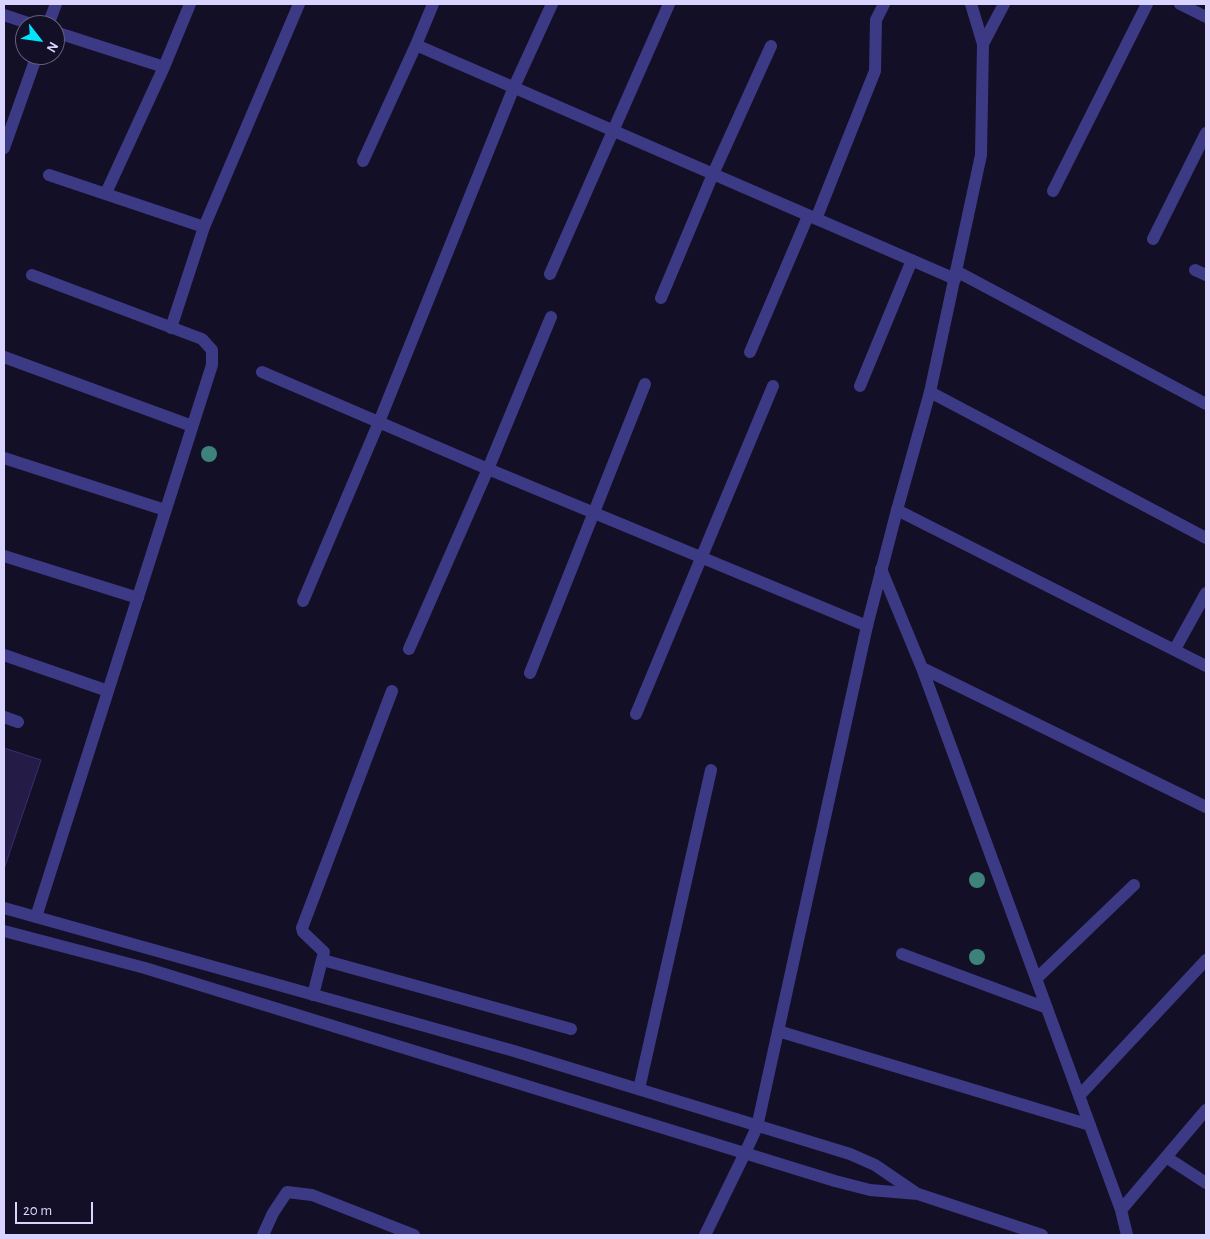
<!DOCTYPE html>
<html>
<head>
<meta charset="utf-8">
<style>
	body { margin:0 }
	#map { position:relative; width:1210px; height:1239px; overflow:hidden; background:#130f26; font-family:"Alegreya Sans",sans-serif }
	canvas { display:block }
	.frame { position:absolute; inset:0; border:5px solid #d9d4ff; pointer-events:none }
	.north { position:absolute; left:15px; top:15px; width:50px; height:50px; box-sizing:border-box; background:#130f26; border:1px solid #625e7d; border-radius:50%; rotate:120deg; font-size:14px; font-weight:700; line-height:20px; text-align:center; color:#d9d4ff }
	.north::after { content:''; display:block; margin:auto; width:18px; height:22px; background:#00e5ff; clip-path:polygon(50% 0,100% 100%,50% 72%,0 100%) }
	.scale { position:absolute; left:15px; top:1202px; width:78px; height:22px; box-sizing:border-box; border:2px solid #d9d4ff; border-top:0; padding-left:6px; font-size:15px; line-height:18px; white-space:nowrap; color:#d9d4ff; -webkit-text-stroke:4px #130f26; paint-order:stroke }
</style>
</head>
<body>
<div id="map">
<canvas width="1210" height="1239"></canvas>
<div class="frame"></div>
<div class="north">N</div>
<div class="scale">20 m</div>
</div>
<script>
const ctx = document.querySelector('canvas').getContext('2d');
ctx.lineJoin = 'round';
function fill(path, color) { ctx.fillStyle = color; ctx.fill(path, 'evenodd'); }
const shape = rows => new Path2D(rows.map(r => 'M' + r).join(''));
function trace(path, color, width, dash) { ctx.strokeStyle = color; ctx.lineWidth = width; ctx.lineCap = dash ? 'butt' : 'round'; ctx.setLineDash(dash || []); ctx.stroke(path); }
const building = shape([
	[4,748,41,760,4,869,4,748]
]);
fill(building, '#241b47');
trace(building, '#3b2d73', 1);
trace(shape([
	[4,717,18,722],
	[323,960,571,1029],
	[313,995,324,952,303,932,302,928,392,691],
	[263,1235,273,1213,287,1192,312,1195,414,1235],
	[705,1235,745,1153]
]), '#3d3a85', 12);
trace(shape([
	[1180,4,1206,17],
	[4,15,34,25],
	[48,25,56,4],
	[55,32,164,67],
	[983,44,1004,4],
	[416,45,955,279],
	[4,148,37,55],
	[363,161,416,45,433,4],
	[49,175,204,227],
	[1053,191,1147,4],
	[106,193,164,67,190,4],
	[816,219,875,71,876,20,884,4],
	[1153,239,1206,133],
	[1195,270,1206,275],
	[956,271,1206,404],
	[550,274,669,4],
	[32,275,202,339,212,350,212,365,36,917],
	[661,298,713,174,771,46],
	[171,328,204,227,299,4],
	[750,352,808,216],
	[4,357,192,426],
	[262,372,488,469,867,626],
	[860,386,912,260],
	[930,392,1206,538],
	[4,458,165,510],
	[897,510,1206,666],
	[4,556,138,598],
	[881,569,922,668,1121,1210,1127,1235],
	[303,601,379,422,514,87,552,4],
	[409,649,488,469,551,317],
	[1175,649,1206,593],
	[4,655,108,691],
	[922,668,1206,807],
	[530,673,645,384],
	[636,714,773,386],
	[902,954,1047,1008],
	[1036,979,1134,885],
	[778,1031,1090,1125],
	[639,1089,711,770],
	[1079,1096,1206,960],
	[1166,1157,1206,1183],
	[1121,1210,1206,1110]
]), '#3d3a85', 12);
trace(shape([
	[4,908,514,1051,850,1154,875,1165,916,1193],
	[4,931,145,968,835,1181,870,1190,918,1194,1042,1235],
	[745,1153,757,1127,867,626,897,510,930,392,981,155,983,44,971,4]
]), '#3d3a85', 12);
ctx.fillStyle = '#3d827b';
for (const [x, y] of [
	[209,454],
	[977,880],
	[977,957]
]) { ctx.beginPath(); ctx.arc(x, y, 8, 0, 2 * Math.PI); ctx.fill(); }
</script>
</body>
</html>
